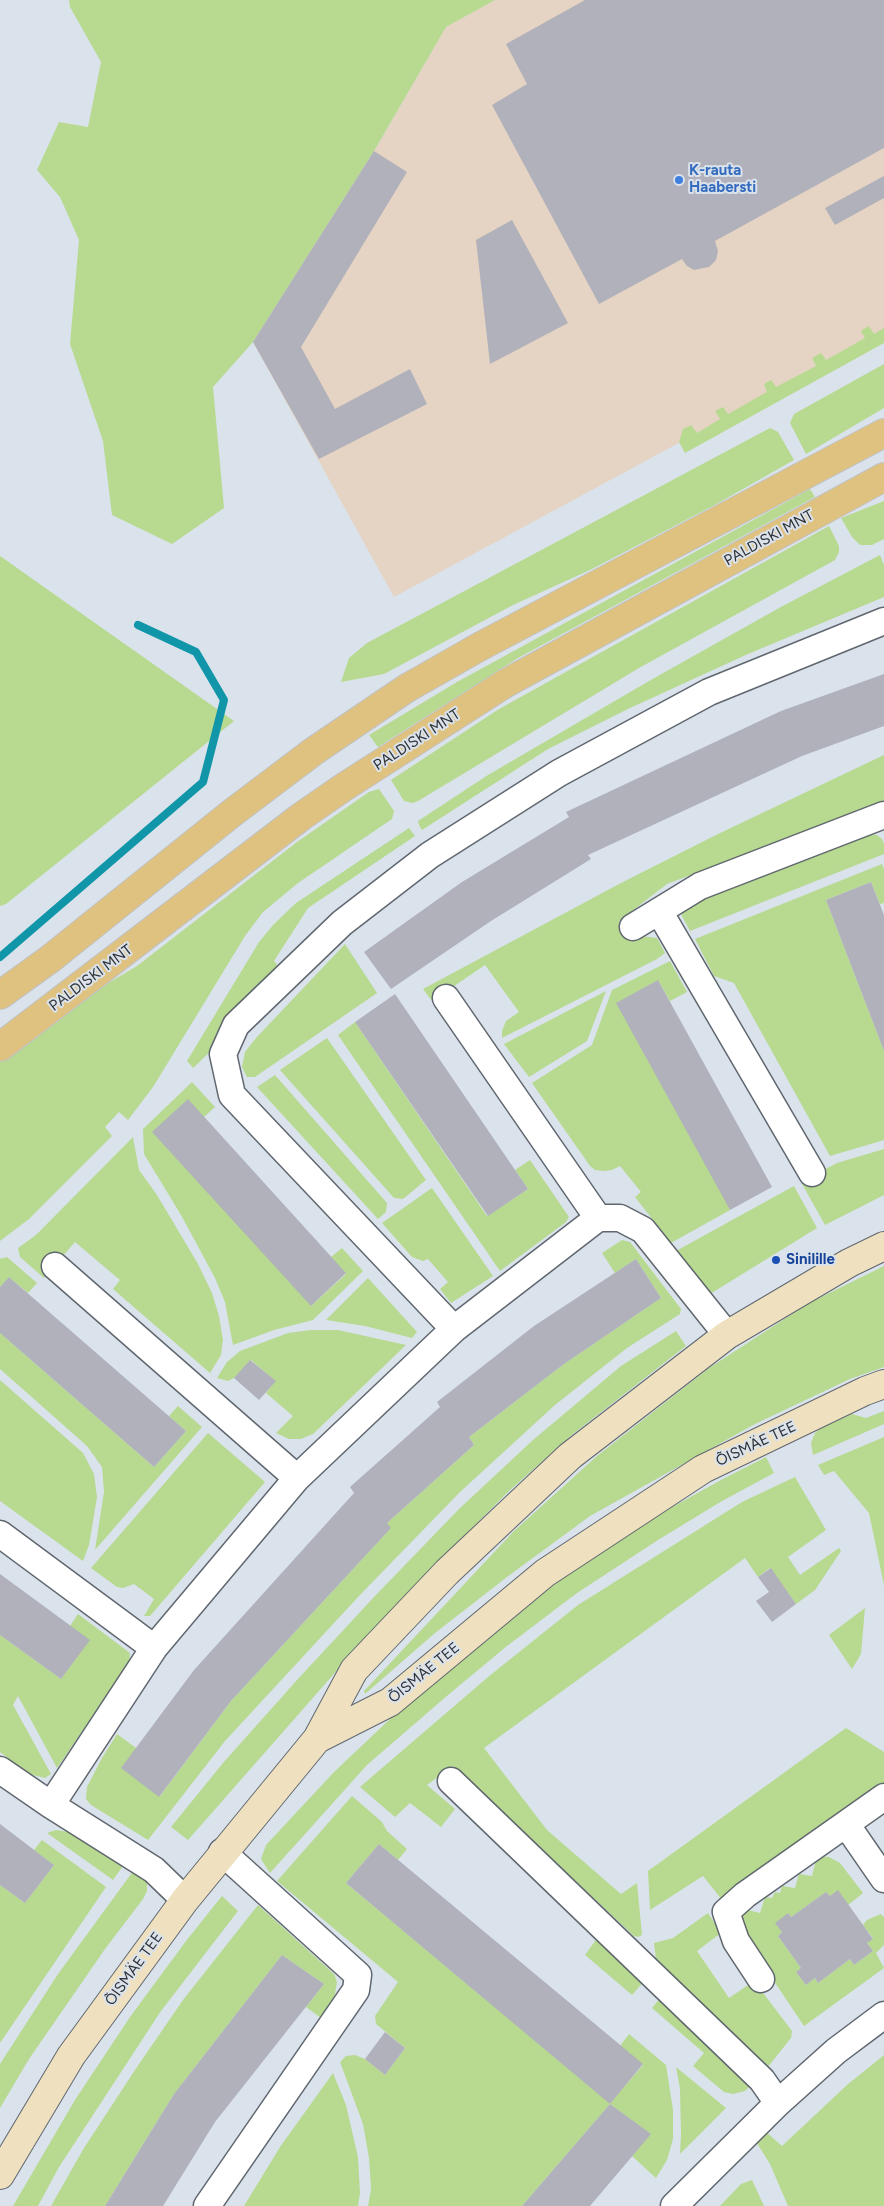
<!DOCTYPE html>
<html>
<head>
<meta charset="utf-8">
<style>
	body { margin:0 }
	canvas { display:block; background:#dae2eb }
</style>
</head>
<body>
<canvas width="884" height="2206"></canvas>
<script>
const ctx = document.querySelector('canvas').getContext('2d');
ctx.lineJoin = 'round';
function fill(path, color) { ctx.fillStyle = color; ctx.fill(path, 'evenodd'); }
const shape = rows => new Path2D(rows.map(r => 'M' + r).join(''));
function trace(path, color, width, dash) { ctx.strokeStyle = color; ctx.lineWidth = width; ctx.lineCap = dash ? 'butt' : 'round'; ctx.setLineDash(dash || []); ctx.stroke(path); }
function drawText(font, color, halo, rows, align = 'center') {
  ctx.font = font + ' Figtree,sans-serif'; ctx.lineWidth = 4; ctx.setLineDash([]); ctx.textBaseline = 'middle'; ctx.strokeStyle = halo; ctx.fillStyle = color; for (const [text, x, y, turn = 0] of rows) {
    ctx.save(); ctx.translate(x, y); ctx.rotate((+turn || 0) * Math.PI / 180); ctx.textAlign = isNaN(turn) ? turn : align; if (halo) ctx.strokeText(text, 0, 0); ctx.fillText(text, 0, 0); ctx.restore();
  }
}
fill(shape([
	[495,0,884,0,884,332,394,597,253,342,374,151,446,27]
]), '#e5d4c3');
fill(shape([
	[69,0,495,0,446,27,374,151,253,342,213,387,224,508,172,544,112,515,103,441,70,344,79,240,60,197,37,170,59,122,88,127,101,62,70,7],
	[869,326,874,334,884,328,884,343,685,453,679,442,683,429,691,425,697,433,720,419,715,411,723,407,728,414,767,392,764,384,771,380,776,387,816,366,812,358,821,353,826,360,865,338,861,331],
	[884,364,884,408,806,454,790,423,794,414],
	[770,428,778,432,794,460,713,506,590,570,513,605,384,674,341,682,349,658,367,643],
	[810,489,815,497,518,658,378,747,369,735,457,682],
	[884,501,884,539,872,545,860,545,852,537,841,518],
	[829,526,839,546,839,552,835,560,639,668,418,801,413,803,404,801,391,780,499,709],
	[880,555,884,565,884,597,748,654,630,708,548,749,422,830,419,825,418,821,488,775,649,681,779,608],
	[0,556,234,721,6,904,0,906],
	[884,755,884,799,882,802,667,884,619,921,629,940,641,936,657,938,665,953,657,959,502,1038,502,1031,506,1021,519,1012,485,965,432,1001,423,989,621,883,716,835],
	[379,789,394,811,392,819,298,883,263,912,245,936,153,1087,128,1120,119,1112,105,1127,112,1136,29,1219,0,1241,0,1058,73,1004,137,966,297,842,369,792],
	[409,828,415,836,308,908,274,961,279,967,212,1050,193,1068,187,1061,259,942,274,924,296,903],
	[862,833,877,835,882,839,884,844,884,854,690,931,682,916,682,909,686,901],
	[882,864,884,869,884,903,880,904,871,882,826,900,884,1051,884,1140,830,1156,734,983,714,976,695,939],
	[345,944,377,993,255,1077,247,1077,242,1067,245,1052,256,1038],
	[670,961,687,992,670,1001,658,980,730,1210,671,1243,635,1197,641,1192,620,1166,612,1170,604,1171,595,1170,590,1166,532,1083,592,1045,612,990],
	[606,991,587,1041,529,1077,504,1044],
	[355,1022,487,1216,528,1189,515,1170,530,1160,569,1217,566,1222,500,1271,338,1035],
	[327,1038,426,1180,403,1199,394,1198,280,1070],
	[275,1075,387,1203,386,1212,378,1219,257,1087],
	[192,1082,215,1107,204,1117,311,1306,346,1274,331,1257,342,1248,363,1271,313,1320,274,1330,233,1345,225,1302,215,1278,181,1215,144,1154,143,1129],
	[133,1137,139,1170,157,1195,198,1264,212,1293,219,1316,223,1340,221,1355,210,1373,113,1289,120,1280,75,1242,44,1278,20,1257,18,1248,36,1235],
	[884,1149,884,1195,825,1225,801,1182,837,1163],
	[794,1186,817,1228,710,1294,676,1251],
	[432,1188,493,1276,451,1303,440,1289,448,1282,428,1259,423,1261,412,1257,382,1223],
	[622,1240,630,1242,681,1309,680,1314,627,1348,594,1374,555,1405,460,1492,359,1596,225,1741,148,1840,91,1805,86,1799,87,1787,102,1758,117,1734,136,1748,160,1796,231,1701,390,1529,387,1523,474,1445,469,1437,564,1364,661,1298,636,1259,615,1273,602,1253],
	[7,1257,37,1283,28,1293,9,1277,0,1287,0,1259],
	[884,1266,884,1367,850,1379,755,1424,590,1516,507,1577,435,1633,365,1694,364,1691,514,1531,597,1456,709,1368,809,1303],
	[368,1278,417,1332,412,1338,365,1326,326,1320],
	[311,1330,338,1330,406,1345,313,1434,301,1439,289,1439,276,1433,293,1416,266,1393,275,1381,251,1360,234,1378,228,1381,217,1378,227,1362,240,1351,288,1333],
	[676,1331,686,1346,573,1434,509,1491,437,1563,369,1634,188,1840,171,1827,223,1763,297,1680,374,1597,459,1509,533,1440,621,1366],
	[0,1333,154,1467,186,1431,169,1416,178,1406,202,1427,95,1550,104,1492,102,1467,87,1446,0,1369],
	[0,1380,83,1453,94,1474,97,1497,89,1545,83,1561,0,1501],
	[884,1411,884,1424,813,1455,811,1443,815,1433,821,1428,852,1414,866,1418],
	[208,1433,265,1482,150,1616,144,1616,154,1599,134,1584,123,1588,117,1587,91,1568],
	[884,1437,884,1585,869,1513,834,1471,824,1475,818,1465],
	[766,1457,774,1473,722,1501,658,1540,577,1593,507,1646,448,1695,367,1765,270,1873,261,1859,266,1845,334,1772,408,1702,487,1636,572,1571,656,1516,723,1479],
	[795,1477,826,1530,788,1557,800,1575,839,1548,841,1551,815,1590,796,1604,770,1568,758,1577,745,1558,484,1748,547,1830,621,1894,637,1883,642,1935,638,1937,634,1936,453,1766,427,1785,455,1809,441,1827,410,1803,395,1817,360,1787,488,1677,578,1605,742,1502],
	[865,1608,861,1654,852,1669,829,1635],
	[78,1614,130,1653,129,1663,57,1768,18,1696,13,1705,51,1774,45,1778,29,1774,0,1752,0,1635,61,1679,89,1640,70,1626],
	[846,1728,884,1752,884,1791,722,1900,703,1876,650,1910,648,1871],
	[352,1796,382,1822,387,1831,407,1849,398,1860,379,1844,346,1883,610,2103,643,2065,620,2046,629,2034,666,2065,673,2110,673,2139,667,2160,656,2178,632,2156,650,2134,610,2104,522,2206,368,2206,371,2189,369,2158,363,2124,340,2062,346,2056,355,2055,365,2059,385,2075,405,2048,376,2024,375,2016,398,1982,277,1881],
	[56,1830,75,1833,125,1863,113,1880,47,1833],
	[42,1840,106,1887,0,2043,0,1885,25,1903,54,1865,34,1850],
	[817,1856,829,1857,840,1863,863,1893,848,1905,830,1896,826,1892,791,1917,788,1913,782,1932,778,1936,801,1968,796,1972,806,1985,815,1978,818,1983,850,1959,854,1965,873,1951,867,1943,873,1938,863,1925,867,1920,881,1914,884,1917,884,1945,876,1953,884,1968,804,2026,743,1935,742,1918,744,1909,760,1913,765,1897,772,1898,775,1892,780,1893,782,1886,795,1888,799,1874,812,1876],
	[134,1870,144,1877,147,1883,147,1891,143,1899,105,1949,29,2059,0,2108,0,2064,58,1974],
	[222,1896,238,1911,161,2011,59,2167,38,2206,13,2206,75,2100,130,2017,186,1941],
	[258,1905,334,1974,337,1982,334,2000,321,2018,306,2007,324,1984,282,1955,174,2094,105,2206,51,2206,84,2148,137,2067,183,2000],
	[708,1913,721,1933,697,1951,729,1998,754,1981,792,2031,791,2038,767,2068,656,1959,654,1943,673,1938],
	[600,1934,645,1980,632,1995,585,1955],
	[661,1997,749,2087,745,2091,733,2094,724,2092,693,2066,704,2053,652,2008],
	[884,2055,884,2206,788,2206,770,2164,755,2140,765,2131,782,2146,847,2085],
	[676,2067,726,2108,680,2154,681,2134,680,2089],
	[333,2073,346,2105,358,2157,360,2193,358,2206,244,2206,280,2147],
	[752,2180,764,2206,720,2206,741,2184]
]), '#b7da90');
trace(shape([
	[0,957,203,782,224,700,196,652,138,625]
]), '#1096a8', 8);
fill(shape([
	[585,0,884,0,884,148,715,241,718,251,716,260,709,267,694,270,687,266,682,259,599,304,492,105,527,84,506,44],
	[374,151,407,172,301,347,335,409,410,369,427,404,319,459,253,342],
	[884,176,884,198,835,225,825,208],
	[512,220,568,323,490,364,476,240],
	[884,674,884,726,802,756,588,855,591,859,491,921,391,989,364,952,462,882,569,817,566,812,781,711],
	[871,882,884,915,884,1051,826,900],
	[658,980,772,1187,730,1210,616,1003],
	[395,994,528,1189,488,1216,355,1022],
	[188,1099,346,1273,311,1306,152,1132],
	[636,1259,661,1298,564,1364,469,1437,474,1445,387,1523,391,1528,231,1701,159,1797,121,1768,194,1670,354,1493,350,1487,440,1407,437,1402,534,1326],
	[9,1277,186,1431,154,1467,0,1333,0,1287],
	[250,1360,276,1381,259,1400,234,1378],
	[771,1568,796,1604,772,1622,756,1601,769,1592,758,1577],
	[0,1574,90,1640,61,1679,0,1635],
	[0,1824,54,1865,25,1903,0,1885],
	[379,1844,643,2064,610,2104,346,1883],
	[838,1890,873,1939,867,1943,873,1951,854,1965,850,1959,818,1983,815,1978,806,1985,796,1972,801,1968,778,1936,782,1932,775,1923,788,1913,791,1917,826,1892,830,1896],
	[282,1955,324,1984,215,2122,163,2206,105,2206,174,2094],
	[385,2032,405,2048,385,2075,365,2059],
	[610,2104,651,2134,590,2206,522,2206]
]), '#b1b1bb');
const minor = shape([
	[659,911,812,1173],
	[633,927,700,886,884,815],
	[446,998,598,1218],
	[55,1266,297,1478],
	[454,1329,232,1095,223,1054,236,1025,342,923,430,855,559,773,709,692,884,621],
	[0,1534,154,1648],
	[0,1770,51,1805,154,1870,185,1900],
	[451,1781,762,2080,778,2103],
	[51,1805,154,1648,297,1478,454,1329,598,1218,620,1218,643,1230,727,1335],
	[846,1824,884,1879],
	[761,1979,736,1941,726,1912,745,1895,884,1797],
	[207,2206,356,1990,358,1975,222,1852],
	[674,2206,778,2103,836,2051,884,2015]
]);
const secondary = shape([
	[317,1739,354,1670,447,1572,570,1456,727,1335,849,1263,884,1246],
	[0,2175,71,2056,185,1900,317,1739,390,1702,545,1573,703,1469,865,1391,884,1384]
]);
const primary = shape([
	[0,995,50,959,232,813,314,751,407,688,481,646,884,433],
	[0,1047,302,816,344,787,506,683,884,477]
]);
trace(minor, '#60676f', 29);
trace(secondary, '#60676f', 30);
trace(primary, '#c1c2c3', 30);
trace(minor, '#fff', 26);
trace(secondary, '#efe1c0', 28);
trace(primary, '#dfc280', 28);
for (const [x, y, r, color] of [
	[679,180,5,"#3f7fe0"],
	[776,1260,5,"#1a4fb4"]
]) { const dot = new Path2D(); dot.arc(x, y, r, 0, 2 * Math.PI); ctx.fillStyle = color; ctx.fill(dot); trace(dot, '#dae2eb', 2); }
drawText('bold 15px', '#366cbe', '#dae2eb', [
	["K-rauta",689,171],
	["Haabersti",689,188]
], 'left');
drawText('15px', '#2f3236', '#dae2eb', [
	["PALDISKI MNT",769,538,-29],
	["PALDISKI MNT",417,740,-33],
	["PALDISKI MNT",91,978,-37],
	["ÕISMÄE TEE",756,1444,-25],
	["ÕISMÄE TEE",424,1673,-39],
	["ÕISMÄE TEE",134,1969,-54]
]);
drawText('bold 15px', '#164399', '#dae2eb', [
	["Sinilille",786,1260]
], 'left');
</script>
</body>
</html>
